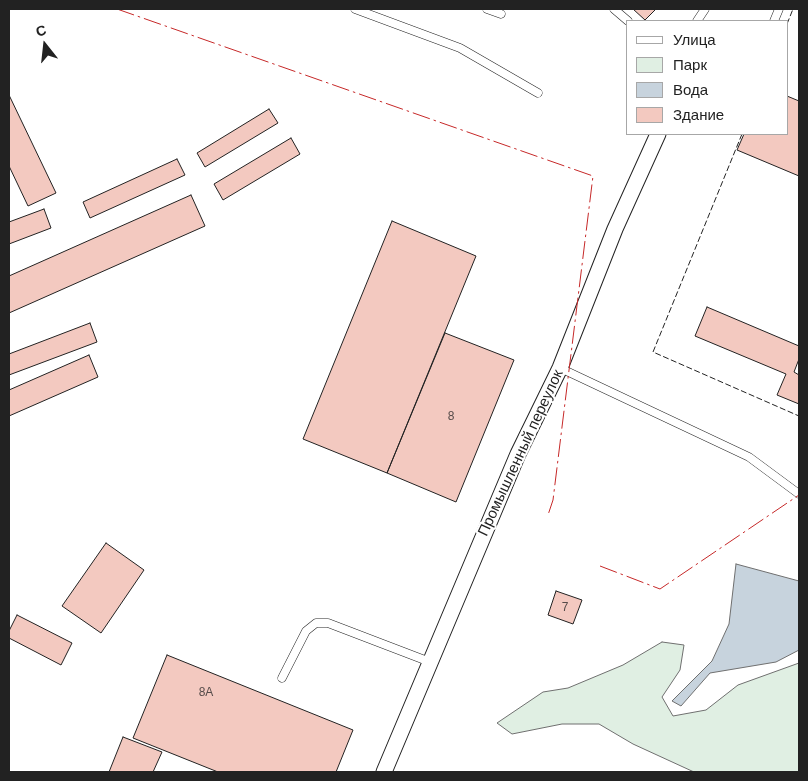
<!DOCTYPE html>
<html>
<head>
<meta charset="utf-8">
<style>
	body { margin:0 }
	#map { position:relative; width:808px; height:781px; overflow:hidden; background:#fff; font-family:Arial,sans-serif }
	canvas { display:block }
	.frame { position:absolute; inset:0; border:10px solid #222; pointer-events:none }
	.legend { position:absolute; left:626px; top:20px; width:162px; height:115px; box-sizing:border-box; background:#fff; border:1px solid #a7a7a7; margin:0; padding:6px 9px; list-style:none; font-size:15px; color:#222 }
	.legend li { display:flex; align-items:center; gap:10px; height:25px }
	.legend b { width:25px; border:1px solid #a7a7a7 }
	.north { position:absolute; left:20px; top:20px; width:50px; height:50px; -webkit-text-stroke:4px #fff; paint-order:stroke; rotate:344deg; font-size:14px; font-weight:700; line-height:20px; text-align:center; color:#222 }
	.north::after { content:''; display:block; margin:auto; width:18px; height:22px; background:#222; clip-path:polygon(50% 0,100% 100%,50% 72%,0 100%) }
</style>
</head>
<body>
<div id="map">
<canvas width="808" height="781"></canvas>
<div class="frame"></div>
<ul class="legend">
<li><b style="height:6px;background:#fff"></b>Улица</li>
<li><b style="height:14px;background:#e0efe3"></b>Парк</li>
<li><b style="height:14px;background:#c7d3dd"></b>Вода</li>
<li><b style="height:14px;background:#f3c9c0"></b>Здание</li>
</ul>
<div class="north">С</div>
</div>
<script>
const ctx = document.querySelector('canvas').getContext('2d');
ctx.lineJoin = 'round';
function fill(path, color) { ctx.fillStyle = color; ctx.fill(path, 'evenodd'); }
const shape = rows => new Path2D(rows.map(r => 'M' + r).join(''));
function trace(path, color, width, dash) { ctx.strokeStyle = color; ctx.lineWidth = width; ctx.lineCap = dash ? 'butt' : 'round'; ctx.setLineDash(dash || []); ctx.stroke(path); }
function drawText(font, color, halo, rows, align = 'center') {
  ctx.font = font + ' Arial,sans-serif'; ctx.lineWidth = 4; ctx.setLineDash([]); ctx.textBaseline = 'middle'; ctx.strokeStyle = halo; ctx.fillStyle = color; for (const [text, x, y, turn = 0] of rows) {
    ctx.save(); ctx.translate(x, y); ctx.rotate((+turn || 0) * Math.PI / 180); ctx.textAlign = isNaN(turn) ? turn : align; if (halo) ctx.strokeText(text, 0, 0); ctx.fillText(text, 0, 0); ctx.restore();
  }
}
const green = shape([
	[662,642,684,645,680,670,662,697,673,716,706,710,738,685,799,663,799,772,694,772,633,744,599,724,562,724,512,734,497,723,543,692,568,688,623,665,662,642]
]);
fill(green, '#e0efe3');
trace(green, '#6f6f6f', 1);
const water = shape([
	[736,564,799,581,799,650,776,662,710,673,681,706,672,701,712,661,729,624,736,564]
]);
fill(water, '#c7d3dd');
trace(water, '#6f6f6f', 1);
const building = shape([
	[633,9,656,9,645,20,633,9],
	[9,95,56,193,28,206,9,166,9,95],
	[787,96,799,101,799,176,737,150,744,134,787,134,787,96],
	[269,109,278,123,205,167,197,153,269,109],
	[291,138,300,154,223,200,214,184,291,138],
	[177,159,185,175,90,218,83,202,177,159],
	[191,195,205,226,9,313,9,276,191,195],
	[44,209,51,228,9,244,9,222,44,209],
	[392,221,476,256,387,473,303,439,392,221],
	[707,307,799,346,799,359,794,372,799,375,799,404,777,395,786,374,695,336,707,307],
	[90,323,97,342,9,375,9,354,90,323],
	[445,333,514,360,456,502,387,473,445,333],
	[89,355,98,377,9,416,9,390,89,355],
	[106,543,144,570,101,633,62,606,106,543],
	[556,591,582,600,573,624,548,615,556,591],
	[17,615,72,643,61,665,9,638,9,631,17,615],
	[167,655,353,730,336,772,218,772,133,738,167,655],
	[123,737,162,752,153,772,109,772,123,737]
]);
fill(building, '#f3c9c0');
trace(building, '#222', 1);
const lane = shape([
	[355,9,460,48,538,93],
	[487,9,501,14],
	[614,9,628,21],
	[697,21,705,9],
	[774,21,779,9],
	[560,368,749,457,799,494],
	[282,678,306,631,316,623,328,623,430,662]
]);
const street = shape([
	[384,772,518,454,560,368,615,229,658,134]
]);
trace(lane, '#222', 9);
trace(street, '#222', 17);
trace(lane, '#fff', 8);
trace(street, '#fff', 15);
trace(shape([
	[787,24,793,9],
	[742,134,653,352,799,416]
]), '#222', 1, [6, 2.5]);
trace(shape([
	[117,9,593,176,553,500,548,515],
	[600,566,660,589,799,495]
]), '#c62828', 1, [18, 4, 2.5, 4]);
drawText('12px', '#564c4a', null, [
	["8",451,417],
	["7",565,608],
	["8А",206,693]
]);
drawText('15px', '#222', '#fff', [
	["Промышленный переулок",521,453,-65]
]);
</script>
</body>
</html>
